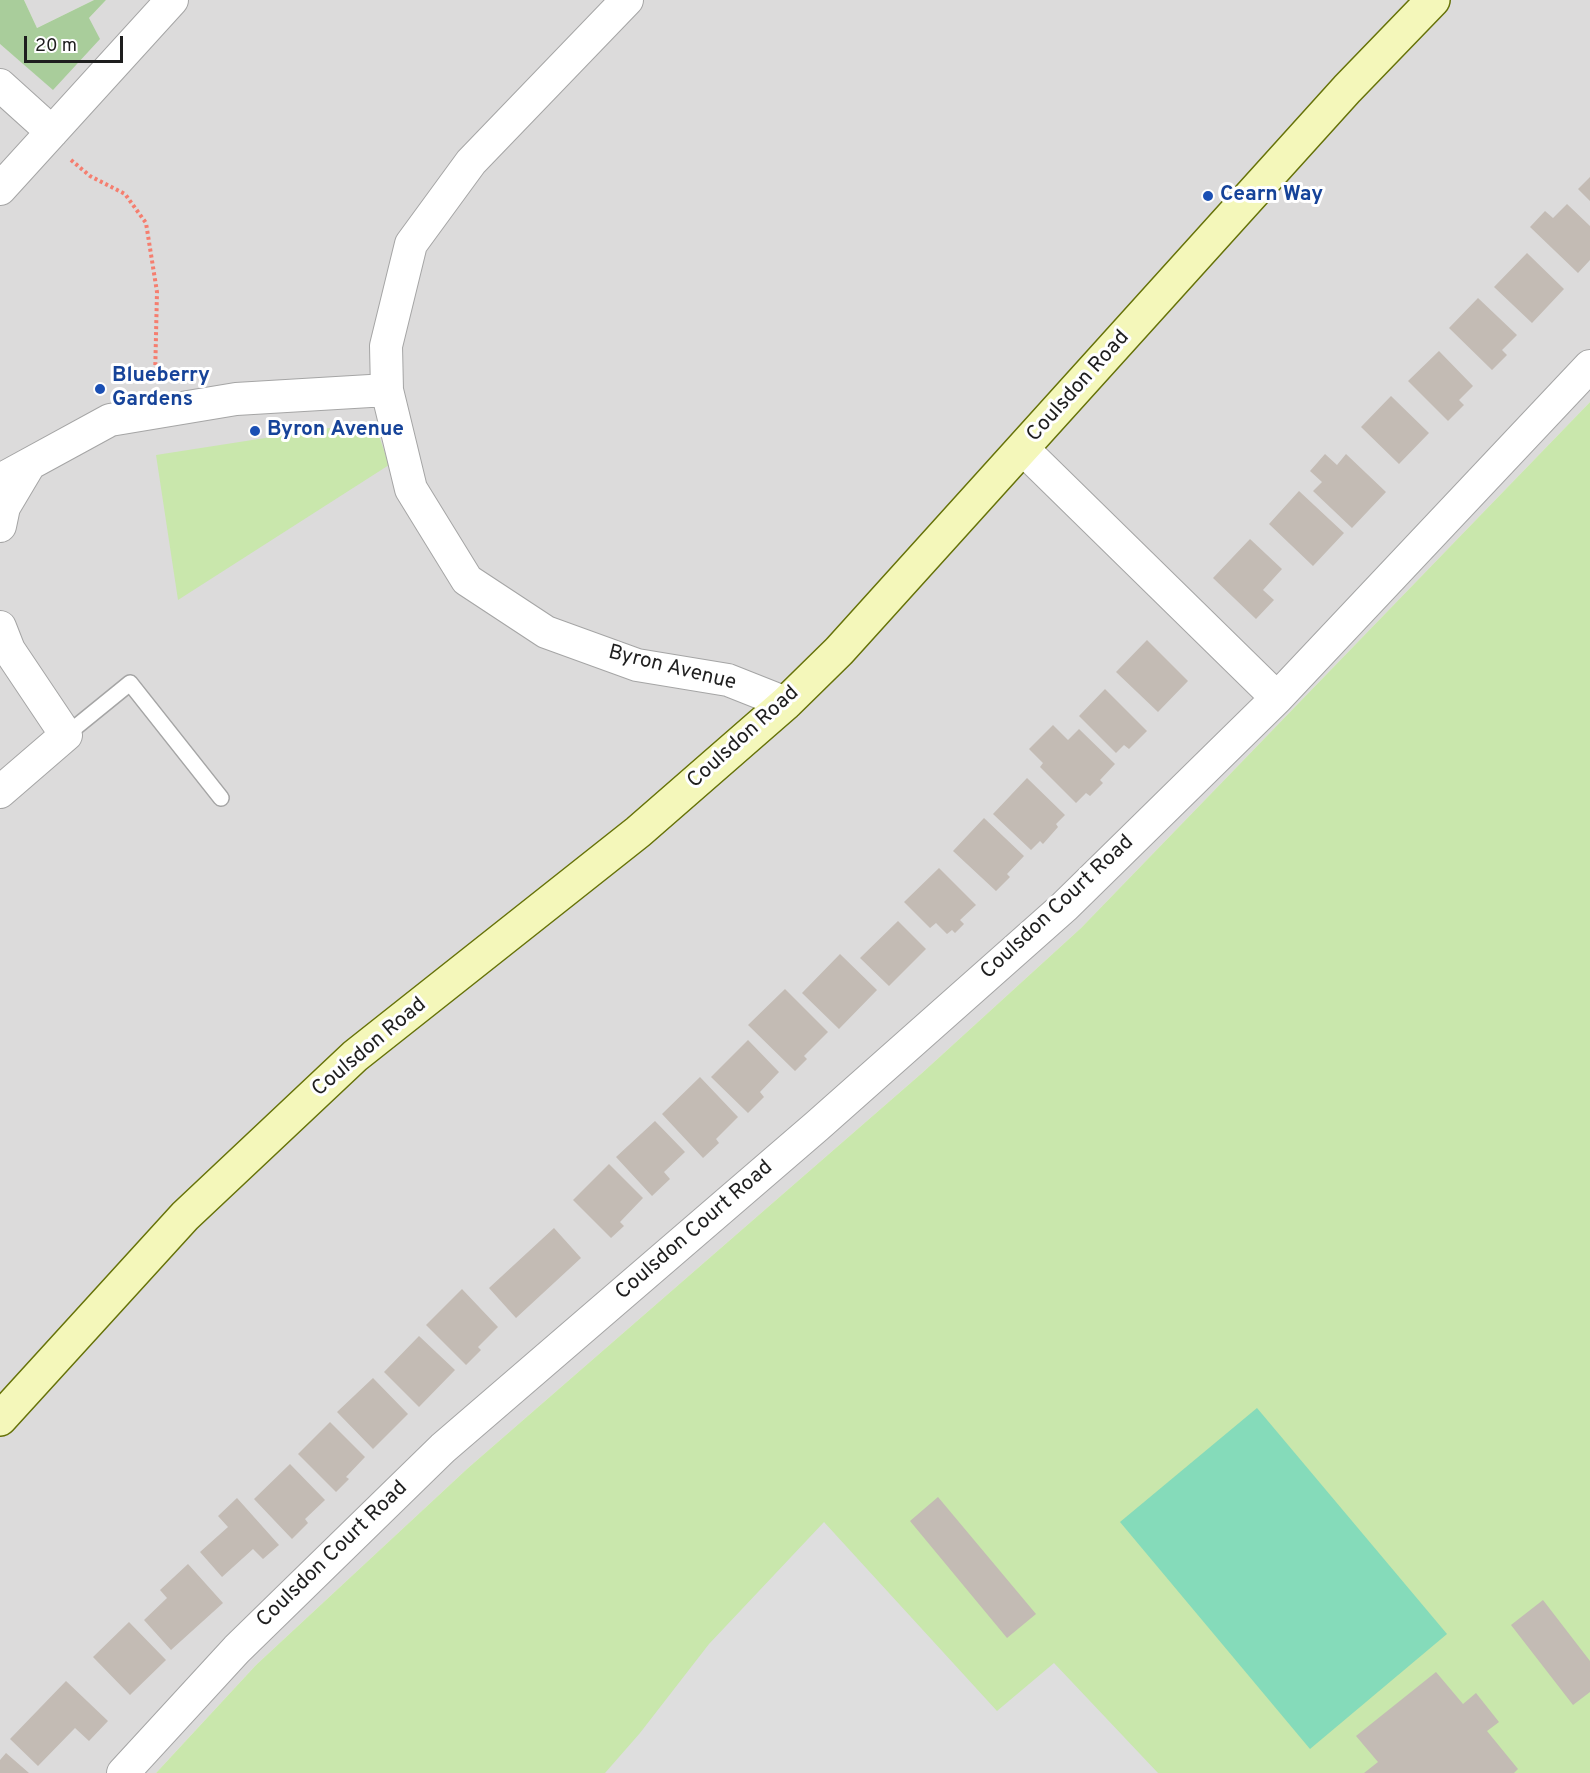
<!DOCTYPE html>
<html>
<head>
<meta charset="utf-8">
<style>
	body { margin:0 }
	#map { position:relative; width:1590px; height:1773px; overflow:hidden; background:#efebe5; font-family:Overpass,sans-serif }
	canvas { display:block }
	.scale { position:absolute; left:24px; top:36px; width:99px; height:27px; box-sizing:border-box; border:3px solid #1e1e1e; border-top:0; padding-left:8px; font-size:18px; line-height:21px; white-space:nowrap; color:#1e1e1e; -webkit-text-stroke:4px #fff; paint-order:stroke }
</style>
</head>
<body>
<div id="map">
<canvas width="1590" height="1773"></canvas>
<div class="scale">20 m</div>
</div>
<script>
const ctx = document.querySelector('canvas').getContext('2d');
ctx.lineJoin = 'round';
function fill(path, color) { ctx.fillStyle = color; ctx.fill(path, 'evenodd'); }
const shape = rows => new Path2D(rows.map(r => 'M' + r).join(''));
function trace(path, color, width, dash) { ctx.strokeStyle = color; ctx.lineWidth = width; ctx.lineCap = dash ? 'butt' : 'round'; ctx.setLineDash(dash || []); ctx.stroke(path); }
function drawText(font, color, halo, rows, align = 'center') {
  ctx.font = font + ' Overpass,sans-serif'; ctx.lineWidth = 6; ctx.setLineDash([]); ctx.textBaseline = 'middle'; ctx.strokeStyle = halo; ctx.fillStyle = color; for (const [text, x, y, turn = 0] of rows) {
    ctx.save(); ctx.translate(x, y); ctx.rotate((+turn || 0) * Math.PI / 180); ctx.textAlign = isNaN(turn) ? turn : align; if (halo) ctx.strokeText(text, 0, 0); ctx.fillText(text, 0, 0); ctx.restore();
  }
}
fill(shape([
	[24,0,94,0,37,28],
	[106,0,1590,0,1590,402,1081,928,922,1073,468,1468,256,1665,156,1773,0,1773,0,44,53,89,89,18]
]), '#dcdbdb');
fill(shape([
	[1590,402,1590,1773,156,1773,256,1665,468,1468,922,1073,1081,928],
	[374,421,389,465,178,600,156,455]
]), '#c9e7ac');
fill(shape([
	[0,0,24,0,37,28,94,0,106,0,89,18,100,39,53,90,0,44]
]), '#a9cd9b');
fill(shape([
	[1257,1408,1447,1634,1310,1749,1120,1522]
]), '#85dbba');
fill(shape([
	[824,1522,997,1711,1054,1663,1158,1773,605,1773,640,1733,709,1644]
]), '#dedede');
fill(shape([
	[1590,177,1590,201,1578,189],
	[1567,204,1590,226,1590,260,1578,273,1530,227,1545,211,1553,218],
	[1527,253,1564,289,1532,323,1494,287],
	[1478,298,1517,335,1502,350,1507,355,1492,370,1449,328],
	[1439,351,1473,386,1459,400,1464,405,1448,421,1408,381],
	[1391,396,1429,433,1399,464,1361,427],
	[1325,454,1337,465,1346,454,1386,492,1352,528,1313,491,1322,482,1310,471],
	[1299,491,1344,533,1313,566,1269,524],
	[1250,539,1282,569,1263,590,1274,600,1256,619,1213,578],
	[1147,640,1188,681,1158,712,1116,672],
	[1105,689,1147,731,1129,749,1124,745,1116,753,1079,716],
	[1053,725,1068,740,1079,729,1115,764,1100,780,1103,783,1090,796,1086,793,1076,803,1040,767,1043,763,1029,749],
	[1027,778,1065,815,1056,824,1058,827,1043,844,1040,841,1031,850,993,814],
	[984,818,1024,856,1007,874,1010,877,996,891,953,851],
	[939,868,976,905,960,920,964,924,955,933,952,930,947,934,936,923,930,928,904,902],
	[898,921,926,949,889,986,860,958],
	[840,954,877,990,839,1029,802,993],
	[785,989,828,1032,804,1056,807,1059,795,1071,748,1025],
	[748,1040,779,1072,760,1092,764,1097,748,1113,711,1077],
	[700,1077,738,1117,716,1139,719,1143,703,1158,662,1114],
	[655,1121,685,1152,664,1172,670,1179,652,1196,616,1157],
	[609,1164,643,1198,620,1222,624,1226,611,1238,573,1200],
	[554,1228,581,1258,516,1318,489,1288],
	[462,1289,498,1327,478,1347,481,1350,466,1365,426,1325],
	[419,1336,455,1370,419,1407,384,1372],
	[373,1378,408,1414,373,1449,337,1412],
	[330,1422,365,1457,346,1477,349,1479,336,1492,298,1454],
	[290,1464,325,1500,305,1519,308,1523,292,1539,254,1499],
	[938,1497,1036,1614,1007,1638,910,1521],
	[237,1498,279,1545,263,1559,253,1549,222,1577,200,1552,228,1527,218,1516],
	[188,1564,223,1603,171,1650,144,1620,167,1598,160,1590],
	[1543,1600,1590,1661,1590,1692,1573,1705,1511,1625],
	[129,1622,166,1660,130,1695,93,1657],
	[1436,1672,1463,1704,1476,1693,1499,1722,1487,1731,1518,1769,1514,1773,1364,1773,1378,1762,1356,1736],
	[66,1681,108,1721,89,1741,75,1728,38,1766,10,1739],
	[6,1753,29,1773,0,1773,0,1760]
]), '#c3bbb4');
const lane = shape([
	[66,735,130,683,221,798]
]);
const street = shape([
	[627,0,471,162,411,244,386,346,387,390,411,489,467,580,546,632,637,665,728,680,786,703],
	[0,85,52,132],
	[0,189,172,0],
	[1023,449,1277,698],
	[0,480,110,420,236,399,387,390],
	[0,526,4,507,29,465],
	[0,627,9,650,66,735,0,792],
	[123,1773,237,1649,443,1448,817,1126,1064,907,1277,698,1590,366]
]);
const secondary = shape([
	[0,1419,185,1216,355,1056,638,832,786,703,839,651,1347,89,1433,0]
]);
trace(lane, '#a5a5a5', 18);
trace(street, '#a5a5a5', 34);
trace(secondary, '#667208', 36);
trace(shape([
	[71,160,90,176,125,194,146,223,157,292,155,379]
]), '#f57e6f', 4, [3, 3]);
trace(lane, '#fff', 15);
trace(street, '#fff', 32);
trace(secondary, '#f4f7ba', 33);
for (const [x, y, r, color] of [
	[1208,196,6,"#1a4fb4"],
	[100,389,6,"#1a4fb4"],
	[255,431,6,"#1a4fb4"]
]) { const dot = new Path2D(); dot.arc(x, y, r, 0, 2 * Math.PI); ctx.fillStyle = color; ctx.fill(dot); trace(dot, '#fff', 2); }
drawText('bold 21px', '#164399', '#fff', [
	["Cearn Way",1220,196],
	["Blueberry",112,377],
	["Gardens",112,401],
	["Byron Avenue",267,431]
], 'left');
drawText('21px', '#1e1e1e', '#fff', [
	["Coulsdon Road",1079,387,-48],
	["Byron Avenue",672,669,14],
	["Coulsdon Road",744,738,-42],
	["Coulsdon Court Road",1058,908,-43],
	["Coulsdon Road",370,1048,-40],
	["Coulsdon Court Road",695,1231,-41],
	["Coulsdon Court Road",333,1555,-44]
]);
</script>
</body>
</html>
